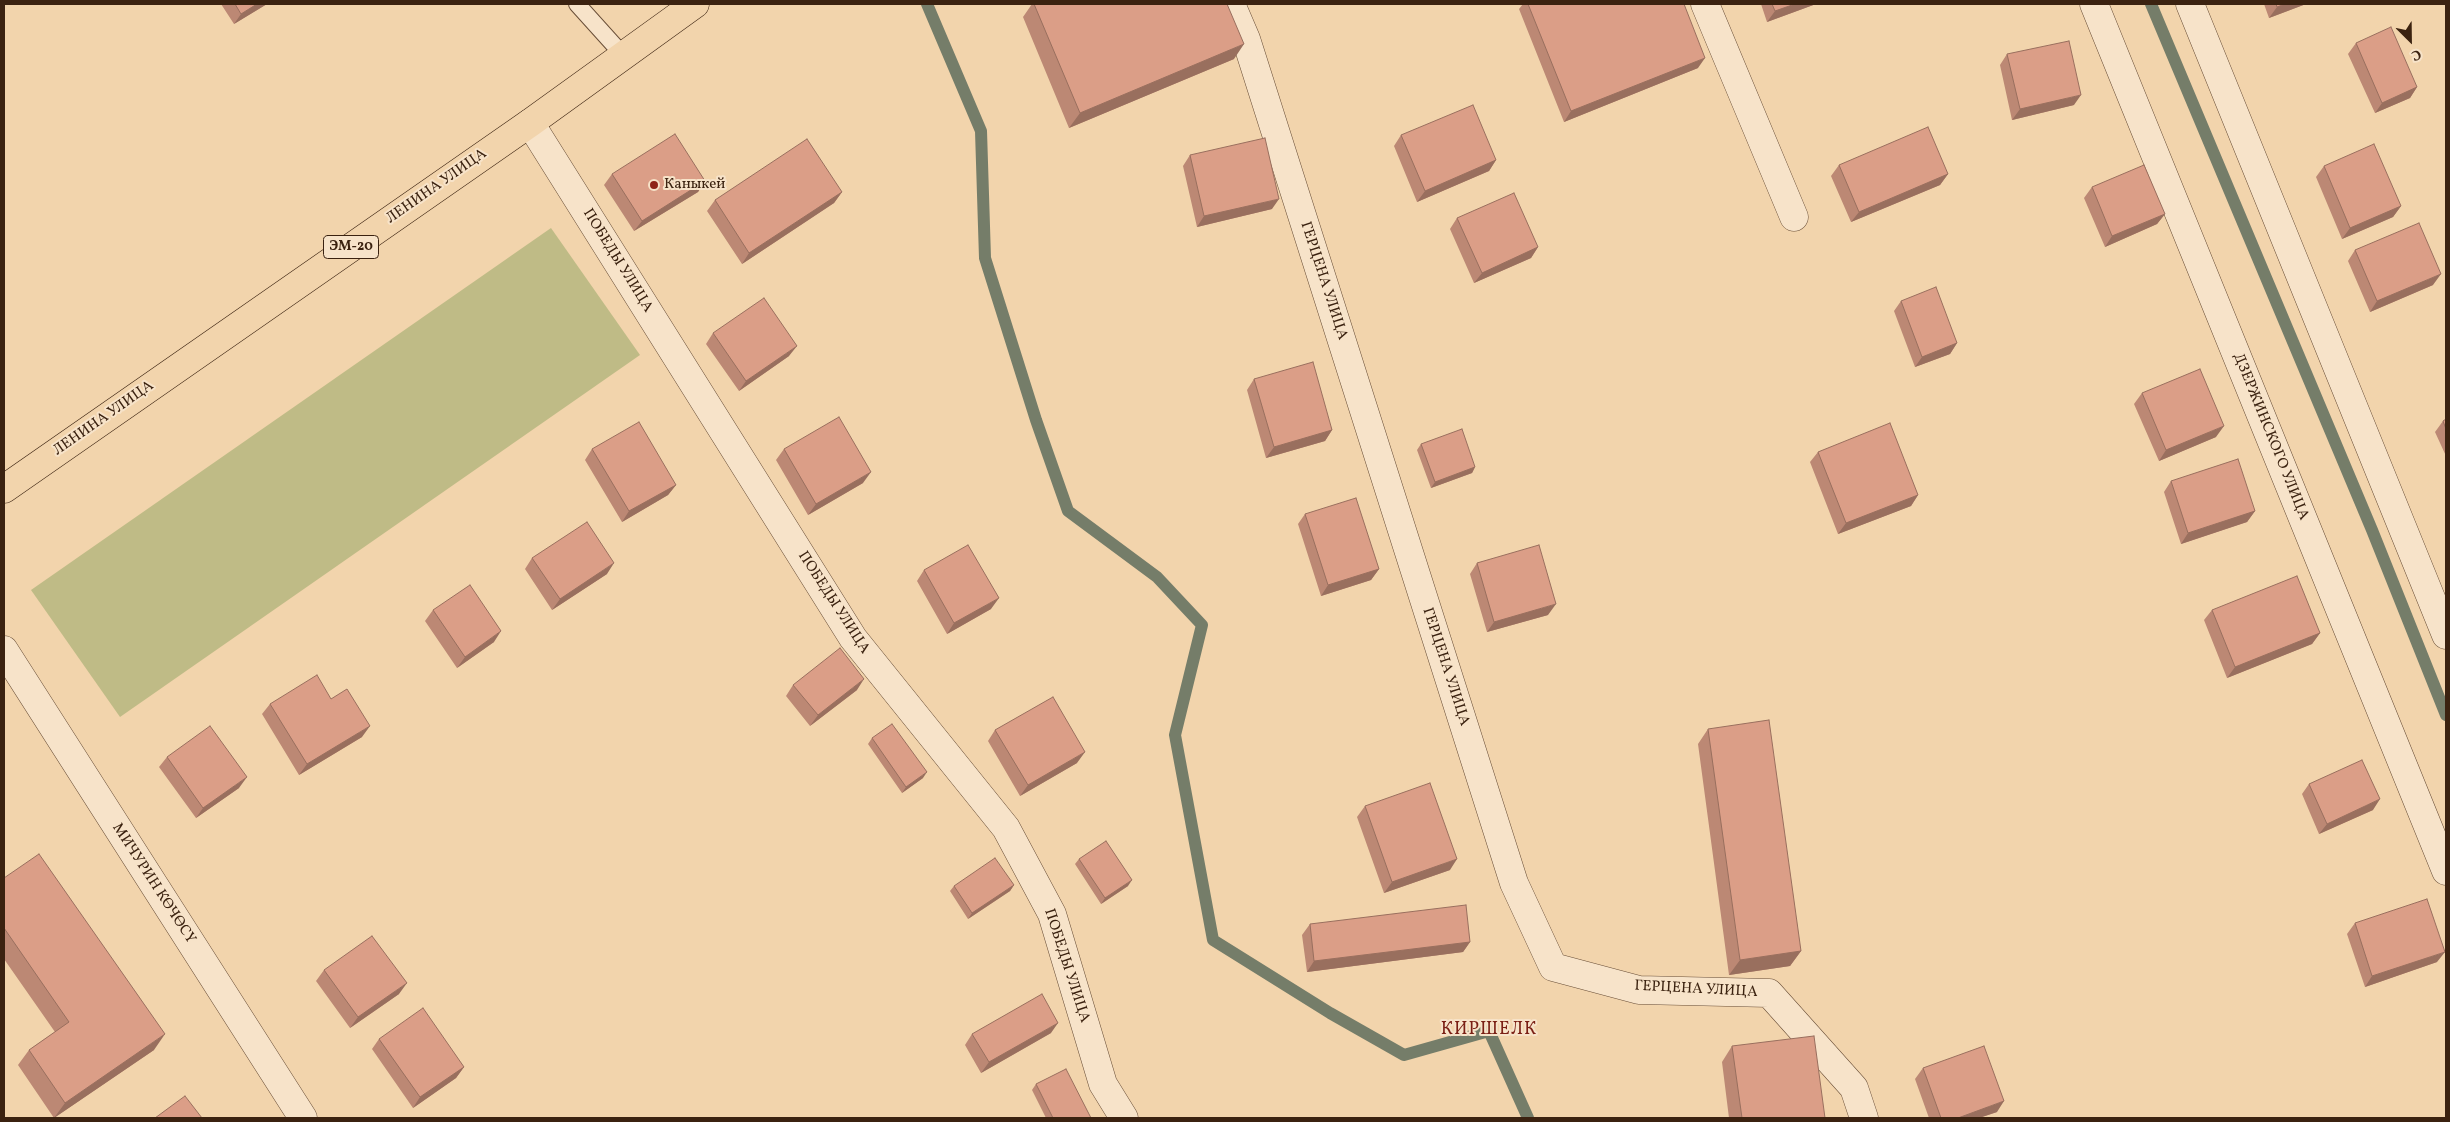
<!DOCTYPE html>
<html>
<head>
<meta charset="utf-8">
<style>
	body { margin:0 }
	#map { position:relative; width:2450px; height:1122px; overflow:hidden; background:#f2d4ac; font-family:Vollkorn,serif }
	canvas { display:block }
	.frame { position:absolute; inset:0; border:5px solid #3b2210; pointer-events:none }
	.north { position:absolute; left:2385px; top:15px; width:50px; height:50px; -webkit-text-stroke:4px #f7e3c9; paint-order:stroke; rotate:157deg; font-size:14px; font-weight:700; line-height:20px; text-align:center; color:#3b2210 }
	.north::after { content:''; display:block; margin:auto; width:18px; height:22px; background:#3b2210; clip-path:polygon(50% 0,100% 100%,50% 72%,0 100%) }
</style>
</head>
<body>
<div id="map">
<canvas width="2450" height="1122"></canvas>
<div class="frame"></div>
<div class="north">С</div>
</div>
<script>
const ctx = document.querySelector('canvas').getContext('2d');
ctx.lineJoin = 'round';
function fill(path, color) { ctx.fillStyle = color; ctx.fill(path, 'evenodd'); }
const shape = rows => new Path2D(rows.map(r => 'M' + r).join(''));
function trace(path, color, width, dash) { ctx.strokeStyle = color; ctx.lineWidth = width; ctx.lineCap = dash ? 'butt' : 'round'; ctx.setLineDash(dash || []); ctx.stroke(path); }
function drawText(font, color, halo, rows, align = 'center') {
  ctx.font = font + ' Vollkorn,serif'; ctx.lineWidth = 4; ctx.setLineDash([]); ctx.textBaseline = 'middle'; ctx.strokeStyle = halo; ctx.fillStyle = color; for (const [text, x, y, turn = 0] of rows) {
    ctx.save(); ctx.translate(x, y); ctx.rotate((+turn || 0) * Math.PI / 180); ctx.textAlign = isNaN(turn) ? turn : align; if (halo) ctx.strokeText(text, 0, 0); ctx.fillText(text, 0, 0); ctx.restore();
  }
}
fill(shape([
	[551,228,640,355,120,717,31,590]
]), '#bfbb86');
trace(shape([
	[927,4,981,131,985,258,1036,420,1068,511,1157,577,1202,625,1175,735,1213,940,1330,1013,1404,1055,1489,1031,1528,1118],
	[2151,4,2372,530,2446,715]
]), '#757d69', 12);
const service = shape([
	[577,4,623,55]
]);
const minor = shape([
	[1231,4,1246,39,1514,883,1553,967,1639,990,1769,993,1854,1088,1864,1118],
	[1705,4,1794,217],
	[2094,4,2446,871],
	[2190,4,2446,635],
	[530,123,853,638,1006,828,1052,914,1103,1084,1124,1118],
	[4,650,303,1118]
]);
const primary = shape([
	[4,489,530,123,695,4]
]);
trace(service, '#694e37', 18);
trace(minor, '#694e37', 29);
trace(primary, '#3b2210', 29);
trace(service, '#f7e3c9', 16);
trace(minor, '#f7e3c9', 28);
trace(primary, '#f2d4ac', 28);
fill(shape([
	[221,4,267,4,234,24],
	[1032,4,1227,4,1234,59,1069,128,1023,17],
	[1523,4,1684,4,1698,68,1564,122,1519,9],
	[1761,4,1816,4,1767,22],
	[2264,4,2306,4,2269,18],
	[2356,43,2417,87,2410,98,2375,113,2348,54],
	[2007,54,2074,105,2012,120,2000,65],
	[1401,135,1496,160,1489,171,1417,202,1394,146],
	[1190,155,1272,209,1197,227,1183,166],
	[1839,165,1948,174,1940,185,1851,222,1831,176],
	[2324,166,2401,206,2393,217,2342,239,2316,177],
	[612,174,705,181,698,192,634,231,604,185],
	[2092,187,2165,214,2157,224,2105,247,2084,198],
	[842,192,834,203,742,264,707,211,715,200],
	[1457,218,1538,247,1531,258,1474,283,1450,229],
	[2355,250,2433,285,2370,312,2348,261],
	[1901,301,1957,343,1950,354,1915,367,1894,311],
	[713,333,789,356,739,391,706,344],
	[1254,379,1332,430,1325,441,1266,458,1247,390],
	[2142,393,2216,437,2159,461,2134,404],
	[2446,419,2446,456,2435,432,2443,421],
	[1421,444,1475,467,1472,473,1431,488,1417,450],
	[592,449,676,485,668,495,622,522,585,460],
	[784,449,863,483,808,515,776,460],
	[1818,452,1918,495,1911,506,1838,534,1810,462],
	[2171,481,2255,511,2247,522,2181,544,2164,492],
	[1305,514,1379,569,1371,580,1321,596,1298,524],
	[532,558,607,574,552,610,525,569],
	[1477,563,1548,615,1487,632,1470,574],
	[924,570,991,609,947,634,917,581],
	[433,610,494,642,457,668,425,621],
	[2212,610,2320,633,2312,644,2227,678,2204,620],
	[793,685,857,690,810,726,786,696],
	[331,699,362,737,299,775,262,714,270,704],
	[1708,729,1801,951,1790,966,1729,975,1698,744],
	[995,730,1077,763,1020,796,988,741],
	[872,738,923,778,902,793,868,744],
	[167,757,239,788,196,818,159,767],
	[2309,784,2373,810,2319,834,2302,794],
	[1365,806,1450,870,1384,893,1357,817],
	[1079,859,1128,886,1101,904,1075,864],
	[4,878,154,1050,54,1118,18,1065,29,1050,55,1032,4,959],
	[1014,885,1010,891,968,919,950,891,954,886],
	[2355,923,2437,962,2365,987,2347,934],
	[1310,924,1470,942,1463,952,1307,972,1302,935],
	[324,970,399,994,350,1028,316,981],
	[1051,1033,981,1073,965,1045,972,1034],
	[379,1039,464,1067,456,1078,413,1108,372,1049],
	[1732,1046,1825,1118,1729,1118,1722,1062],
	[1923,1068,1997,1112,1979,1118,1929,1118,1915,1079],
	[1036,1084,1091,1118,1046,1118,1032,1090]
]), '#bc8874');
fill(shape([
	[257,4,267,4,234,24,241,14],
	[1795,4,1816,4,1767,22,1775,11],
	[2285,4,2306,4,2269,18,2277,7],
	[1244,44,1234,59,1069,128,1080,113],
	[1705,58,1698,68,1564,122,1571,111],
	[2417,87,2410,98,2375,113,2382,103],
	[2081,95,2074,105,2012,120,2020,109],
	[1496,160,1489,171,1417,202,1425,191],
	[1948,174,1940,185,1851,222,1859,212],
	[705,181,698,192,634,231,642,221],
	[842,192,834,203,742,264,749,253],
	[1279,199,1272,209,1197,227,1204,216],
	[2401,206,2393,217,2342,239,2350,228],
	[2165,214,2157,224,2105,247,2112,236],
	[1538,247,1531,258,1474,283,1482,273],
	[2441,274,2433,285,2370,312,2377,301],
	[1957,343,1950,354,1915,367,1922,357],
	[797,346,789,356,739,391,746,381],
	[2224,426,2216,437,2159,461,2166,450],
	[1332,430,1325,441,1266,458,1274,447],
	[1475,467,1472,473,1431,488,1435,482],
	[871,472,863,483,808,515,816,504],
	[676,485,668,495,622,522,629,511],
	[1918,495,1911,506,1838,534,1846,523],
	[2255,511,2247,522,2181,544,2188,533],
	[614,563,607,574,552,610,560,599],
	[1379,569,1371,580,1321,596,1328,585],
	[999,598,991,609,947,634,954,623],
	[1556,604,1548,615,1487,632,1494,622],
	[501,631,494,642,457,668,465,657],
	[2320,633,2312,644,2227,678,2235,667],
	[864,679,857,690,810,726,818,715],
	[370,726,362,737,299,775,307,764],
	[1085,752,1077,763,1020,796,1028,785],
	[927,772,923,778,902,793,906,787],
	[247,777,239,788,196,818,203,808],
	[2380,799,2373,810,2319,834,2327,824],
	[1457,859,1450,870,1384,893,1392,882],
	[1132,880,1128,886,1101,904,1105,898],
	[1014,885,1010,891,968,919,972,913],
	[1470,942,1463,952,1307,972,1314,961],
	[1801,951,1790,966,1729,975,1740,960],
	[2445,952,2437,962,2365,987,2372,976],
	[407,983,399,994,350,1028,358,1017],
	[1058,1023,1051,1033,981,1073,989,1062],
	[165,1034,154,1050,54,1118,65,1103],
	[464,1067,456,1078,413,1108,420,1097],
	[2004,1101,1997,1112,1979,1118,1958,1118]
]), '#996f5e');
const building = shape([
	[235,4,257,4,241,14,235,4],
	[1034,4,1227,4,1244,44,1080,113,1034,4],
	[1528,4,1684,4,1705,58,1571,111,1528,4],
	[1772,4,1795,4,1775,11,1772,4],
	[2276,4,2285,4,2277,7,2276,4],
	[2391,27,2417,87,2382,103,2356,43,2391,27],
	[2069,41,2081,95,2020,109,2007,54,2069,41],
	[1473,105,1496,160,1425,191,1401,135,1473,105],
	[1928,127,1948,174,1859,212,1839,165,1928,127],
	[675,134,705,181,642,221,612,174,675,134],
	[1265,138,1279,199,1204,216,1190,155,1265,138],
	[807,139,842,192,749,253,715,200,807,139],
	[2374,144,2401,206,2350,228,2324,166,2374,144],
	[2144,165,2165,214,2112,236,2092,187,2144,165],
	[1514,193,1538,247,1482,273,1457,218,1514,193],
	[2419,223,2441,274,2377,301,2355,250,2419,223],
	[1936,287,1957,343,1922,357,1901,301,1936,287],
	[764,298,797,346,746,381,713,333,764,298],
	[1313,362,1332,430,1274,447,1254,379,1313,362],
	[2200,369,2224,426,2166,450,2142,393,2200,369],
	[839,417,871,472,816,504,784,449,839,417],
	[2446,419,2446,429,2443,421,2446,419],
	[639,422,676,485,629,511,592,449,639,422],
	[1890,423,1918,495,1846,523,1818,452,1890,423],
	[1462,429,1475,467,1435,482,1421,444,1462,429],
	[2238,459,2255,511,2188,533,2171,481,2238,459],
	[1356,498,1379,569,1328,585,1305,514,1356,498],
	[587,522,614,563,560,599,532,558,587,522],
	[968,545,999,598,954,623,924,570,968,545],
	[1539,545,1556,604,1494,622,1477,563,1539,545],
	[2297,576,2320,633,2235,667,2212,610,2297,576],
	[470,585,501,631,465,657,433,610,470,585],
	[840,648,864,679,818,715,793,685,840,648],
	[317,675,331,699,347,689,370,726,307,764,270,704,317,675],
	[1053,697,1085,752,1028,785,995,730,1053,697],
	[1769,720,1801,951,1740,960,1708,729,1769,720],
	[892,724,927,772,906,787,872,738,892,724],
	[210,726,247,777,203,808,167,757,210,726],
	[2362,760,2380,799,2327,824,2309,784,2362,760],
	[1430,783,1457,859,1392,882,1365,806,1430,783],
	[1106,841,1132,880,1105,898,1079,859,1106,841],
	[39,854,165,1034,65,1103,29,1050,69,1022,4,928,4,878,39,854],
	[995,858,1014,885,972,913,954,886,995,858],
	[2427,899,2445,952,2372,976,2355,923,2427,899],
	[1466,905,1470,942,1314,961,1310,924,1466,905],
	[372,936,407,983,358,1017,324,970,372,936],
	[1042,994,1058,1023,989,1062,972,1034,1042,994],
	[423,1008,464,1067,420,1097,379,1039,423,1008],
	[1814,1036,1825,1118,1742,1118,1732,1046,1814,1036],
	[1984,1046,2004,1101,1958,1118,1941,1118,1923,1068,1984,1046],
	[1066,1069,1091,1118,1053,1118,1036,1084,1066,1069],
	[185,1096,202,1118,155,1118,185,1096]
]);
fill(building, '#db9e87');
trace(building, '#996f5e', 1);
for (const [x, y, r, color] of [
	[654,185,5,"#8f2418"]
]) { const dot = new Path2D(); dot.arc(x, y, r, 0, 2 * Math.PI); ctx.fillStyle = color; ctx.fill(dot); trace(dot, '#f7e3c9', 2); }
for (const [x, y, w] of [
	[351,247,55]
]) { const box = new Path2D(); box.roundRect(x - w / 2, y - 11.5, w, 23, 4); ctx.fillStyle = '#f7e3c9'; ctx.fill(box); trace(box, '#3b2210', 1); }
drawText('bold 14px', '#3b2210', null, [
	["ЭМ-20",351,247]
]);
drawText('15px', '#3b2210', '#f7e3c9', [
	["Каныкей",664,185]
], 'left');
drawText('15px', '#3b2210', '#f7e3c9', [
	["ЛЕНИНА УЛИЦА",437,187,-35],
	["ПОБЕДЫ УЛИЦА",617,261,58],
	["ГЕРЦЕНА УЛИЦА",1323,281,72],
	["ЛЕНИНА УЛИЦА",104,419,-35],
	["ДЗЕРЖИНСКОГО УЛИЦА",2270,437,68],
	["ПОБЕДЫ УЛИЦА",833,603,57],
	["ГЕРЦЕНА УЛИЦА",1445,667,72],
	["МИЧУРИН КӨЧӨСҮ",153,884,57],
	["ПОБЕДЫ УЛИЦА",1066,966,72],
	["ГЕРЦЕНА УЛИЦА",1696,990,3]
]);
ctx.letterSpacing = '1px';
drawText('18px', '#7a1f14', '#f7e3c9', [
	["КИРШЕЛК",1489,1031]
]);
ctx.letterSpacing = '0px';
</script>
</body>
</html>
